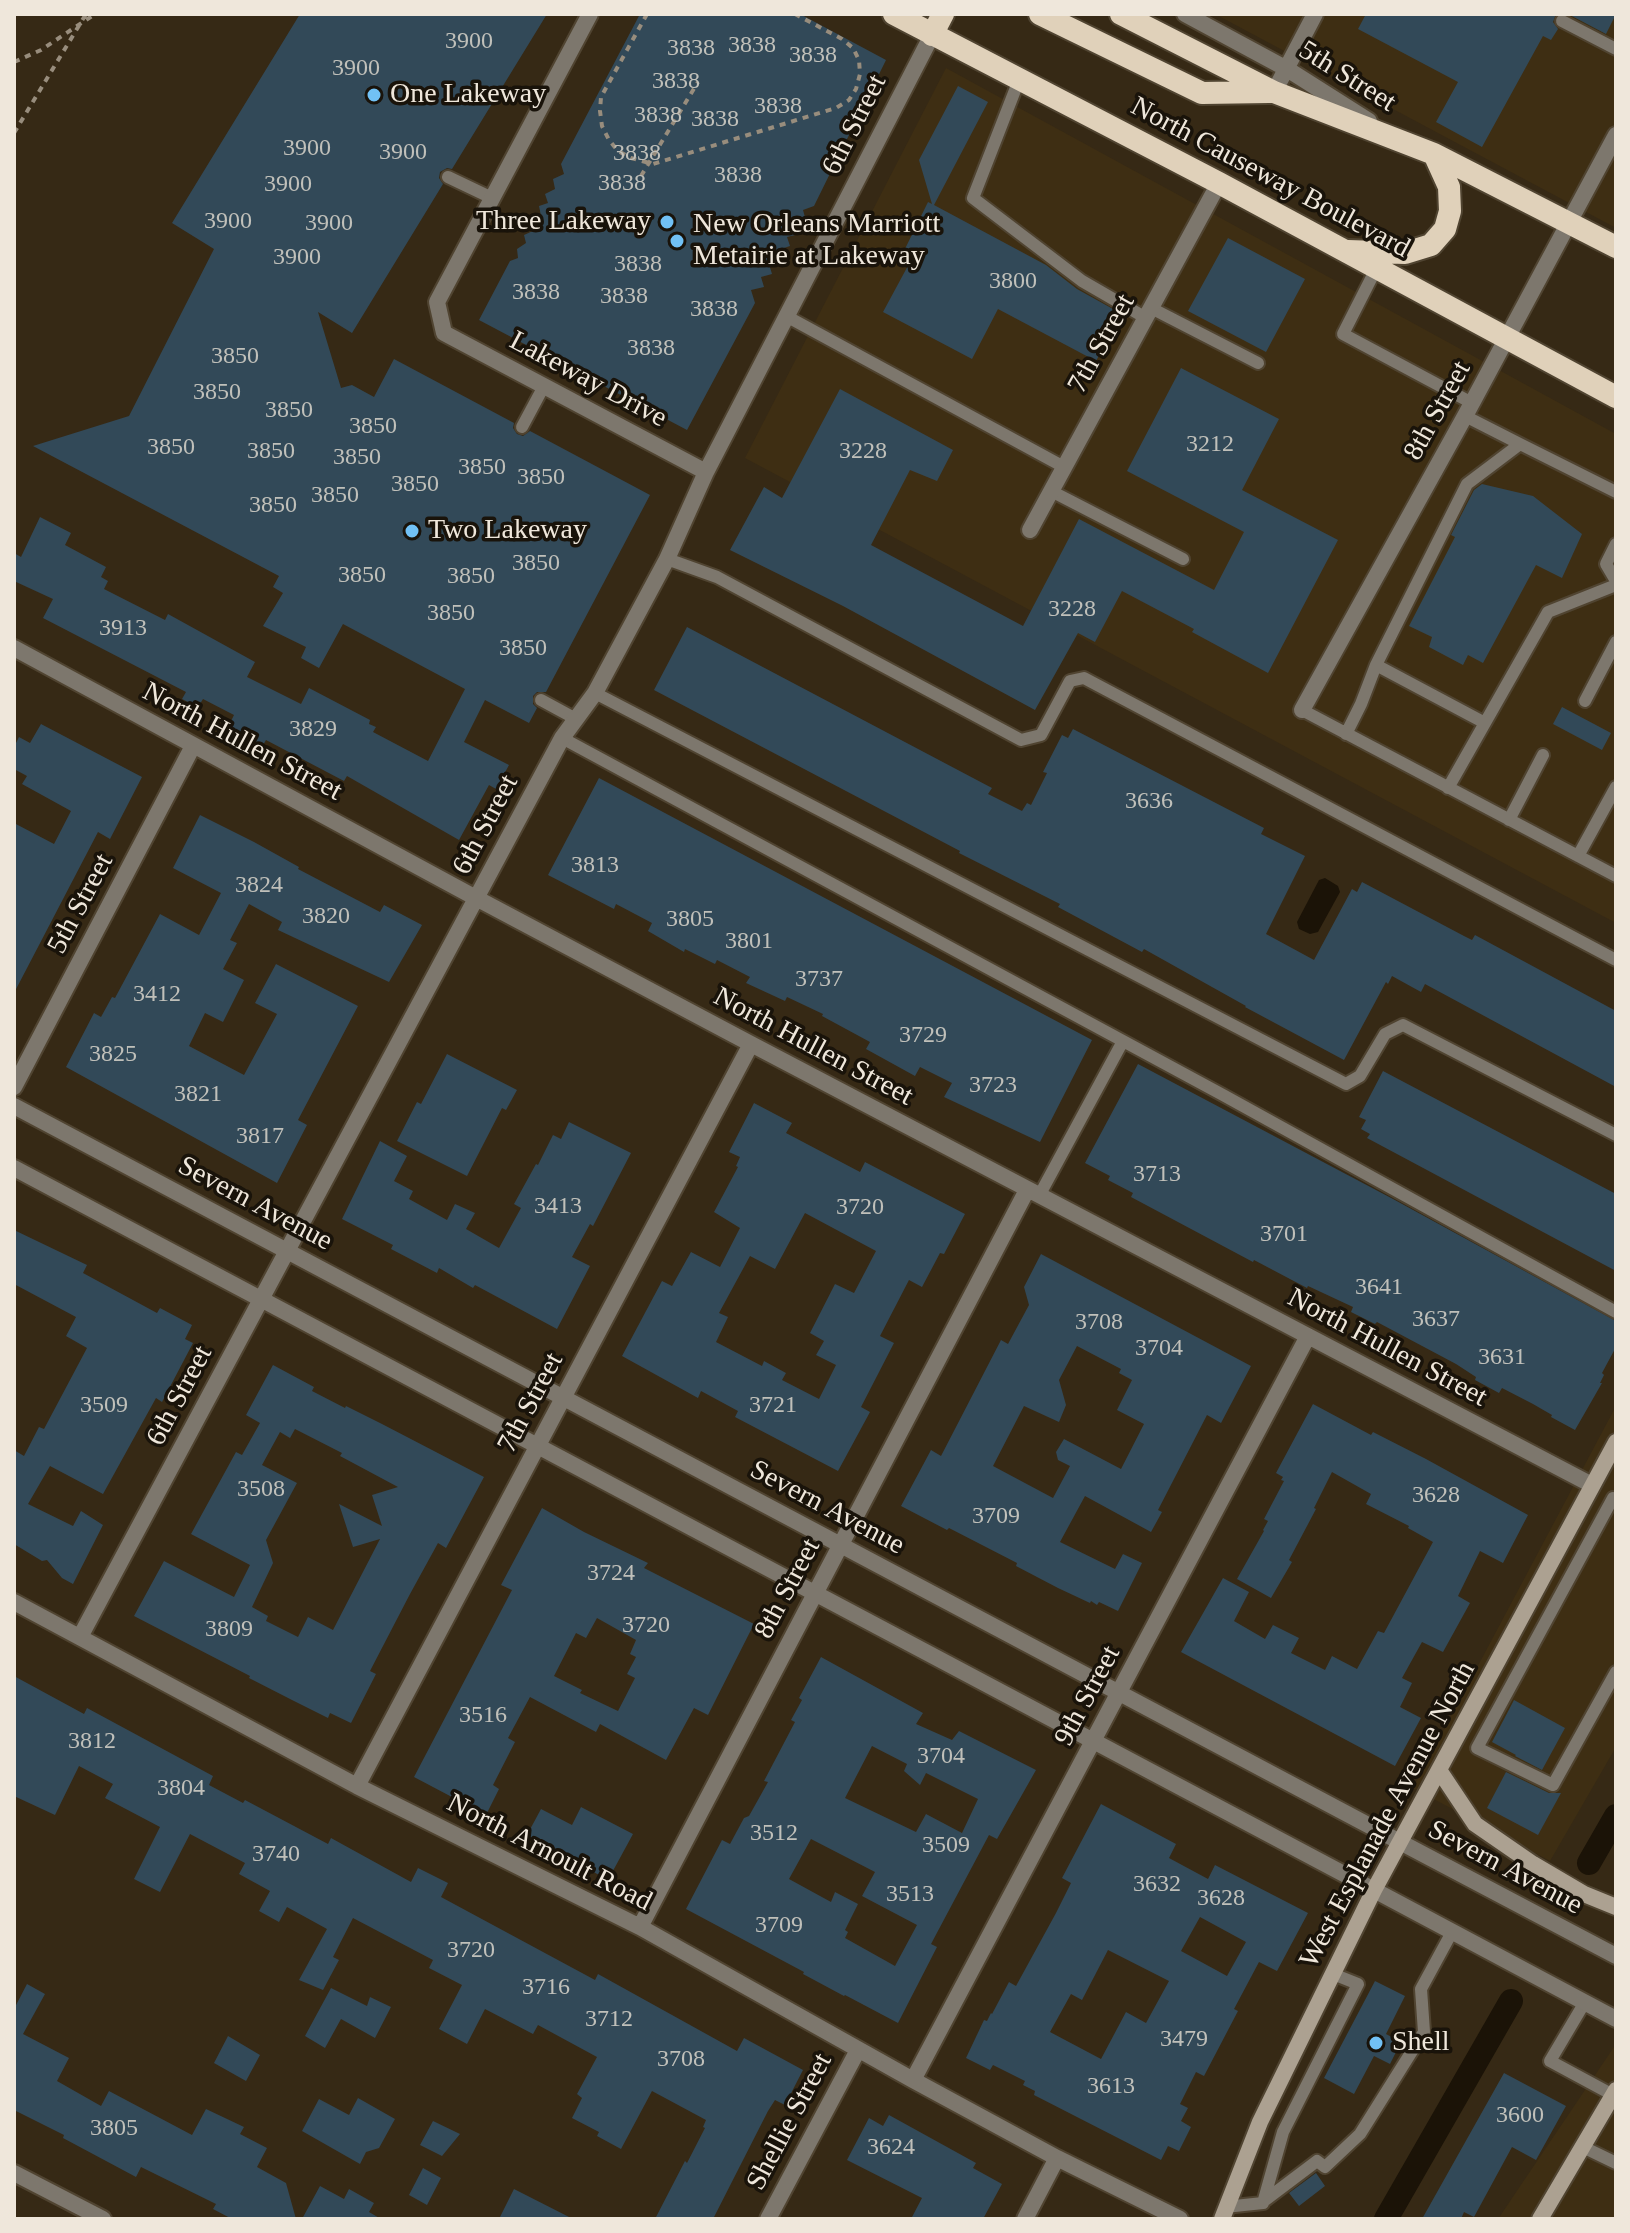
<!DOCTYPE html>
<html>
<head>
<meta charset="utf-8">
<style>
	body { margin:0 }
	#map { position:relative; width:1630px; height:2233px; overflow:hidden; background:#362915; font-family:Georgia,serif }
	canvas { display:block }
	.frame { position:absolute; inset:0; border:16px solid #efe7db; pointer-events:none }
</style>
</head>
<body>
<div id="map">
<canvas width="1630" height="2233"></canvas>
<div class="frame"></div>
</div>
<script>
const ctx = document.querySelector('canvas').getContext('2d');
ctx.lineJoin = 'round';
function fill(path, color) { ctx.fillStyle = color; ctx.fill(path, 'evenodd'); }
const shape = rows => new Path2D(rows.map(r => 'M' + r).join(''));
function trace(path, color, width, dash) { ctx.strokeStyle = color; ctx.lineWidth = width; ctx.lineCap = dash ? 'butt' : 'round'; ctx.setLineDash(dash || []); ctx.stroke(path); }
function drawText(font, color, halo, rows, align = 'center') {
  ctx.font = font + ' Georgia,serif'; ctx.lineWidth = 7; ctx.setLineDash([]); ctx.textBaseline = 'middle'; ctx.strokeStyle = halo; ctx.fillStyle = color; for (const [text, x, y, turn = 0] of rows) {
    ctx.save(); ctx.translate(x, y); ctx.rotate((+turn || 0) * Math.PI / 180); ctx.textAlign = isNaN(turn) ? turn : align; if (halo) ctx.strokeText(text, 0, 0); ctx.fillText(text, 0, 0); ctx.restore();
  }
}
fill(shape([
	[1215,14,1616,14,1616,228],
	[946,68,1616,434,1616,923,745,458],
	[1616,1406,1616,1747,1550,1861,1413,1788],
	[1616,2044,1616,2219,1498,2219]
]), '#3e2e13');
fill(shape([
	[1325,878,1338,886,1340,892,1318,932,1310,934,1299,929,1297,922,1319,880]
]), '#1b1307');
trace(shape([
	[1589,1863,1616,1816],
	[1386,2219,1511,2001]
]), '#1b1307', 24);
fill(shape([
	[300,14,547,14,452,169,447,168,440,172,439,178,443,184,352,333,318,312,341,388,352,385,374,397,394,359,514,423,513,428,517,434,523,436,530,431,650,495,546,692,537,692,533,696,533,704,537,708,529,723,485,700,464,742,509,765,496,789,489,785,459,840,347,776,344,781,266,740,262,747,227,729,234,715,203,699,198,707,182,699,186,692,43,618,53,599,14,581,14,553,21,557,40,517,71,533,65,545,106,567,101,577,108,581,104,589,165,620,168,614,255,662,247,677,301,704,309,688,370,720,369,724,376,727,373,732,428,761,465,689,343,624,319,668,301,658,306,647,263,626,283,593,273,587,279,576,33,446,129,416,214,249,172,223],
	[640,14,800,14,886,60,814,206,803,210,806,221,796,224,799,234,787,237,790,246,778,250,781,260,769,264,772,274,761,277,764,287,751,290,755,303,687,430,479,320,510,261,518,258,517,249,526,243,524,235,535,230,531,220,541,216,539,206,548,203,545,194,555,189,553,179,564,174,561,164],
	[1366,14,1556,14,1553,22,1558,29,1551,40,1543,36,1482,147,1436,122,1458,82,1358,29],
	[1568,14,1616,14,1606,34],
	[958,86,988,102,934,205,1046,265,1077,289,1122,314,1096,361,998,309,972,359,883,312,910,262,901,257,928,202,932,204,919,160],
	[1228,238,1305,279,1266,352,1188,311],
	[1181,368,1279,419,1242,490,1338,540,1268,673,1192,632,1194,629,1122,591,1095,642,1078,633,1035,710,843,606,730,550,764,487,782,498,840,389,953,450,937,481,910,470,871,545,1023,626,1079,519,1214,590,1244,532,1127,471],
	[1482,484,1533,496,1582,534,1562,578,1536,565,1483,663,1468,655,1463,665,1429,647,1432,637,1409,626,1455,537,1451,535,1474,490],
	[687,627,992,788,988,794,1022,811,1027,803,1031,805,1047,773,1043,772,1062,735,1068,738,1073,729,1264,828,1261,834,1305,856,1266,934,1314,960,1352,889,1357,892,1362,882,1464,936,1472,940,1475,935,1616,1011,1616,1087,1425,984,1421,992,1392,976,1388,984,1386,982,1344,1060,1245,1007,1246,1006,1144,949,1142,952,1058,907,1060,904,959,853,960,851,654,690],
	[1562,707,1611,733,1602,750,1553,724],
	[41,724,142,777,110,839,98,832,14,993,14,823,54,844,71,811,22,784,27,776,14,769,14,747,19,737,30,743],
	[599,778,1092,1040,1040,1142,944,1097,952,1083,920,1067,915,1076,866,1049,870,1042,822,1016,823,1014,787,997,785,1001,746,983,750,977,717,960,715,964,685,949,684,952,648,931,652,923,616,904,614,909,548,875],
	[200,815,254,842,299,867,298,869,380,912,384,905,422,925,389,982,278,930,282,922,249,904,230,940,237,943,223,969,244,980,223,1022,205,1013,189,1046,244,1075,277,1014,255,1003,276,964,358,1006,298,1120,307,1125,277,1183,66,1067,94,1013,101,1017,112,997,115,998,160,914,199,935,221,893,173,868],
	[447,1054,517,1090,506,1110,502,1108,467,1176,397,1141,417,1102,421,1104],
	[1138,1064,1393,1199,1616,1321,1616,1347,1602,1373,1604,1375,1600,1383,1602,1383,1575,1430,1551,1417,1552,1415,1533,1404,1502,1388,1499,1393,1475,1380,1476,1377,1456,1364,1377,1322,1375,1324,1351,1312,1353,1307,1308,1286,1307,1288,1254,1260,1253,1262,1131,1197,1133,1193,1108,1180,1110,1176,1085,1163],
	[1383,1071,1616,1194,1616,1271,1367,1138,1370,1134,1361,1129,1366,1120,1359,1117],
	[754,1103,792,1123,786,1133,860,1172,865,1162,965,1214,944,1254,940,1253,922,1287,909,1280,880,1336,894,1343,861,1407,870,1412,838,1471,735,1417,738,1411,701,1391,698,1398,622,1356,662,1281,672,1286,691,1252,720,1267,740,1228,714,1212,738,1167,736,1166,740,1157,729,1152],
	[805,1213,876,1251,854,1293,835,1284,810,1333,824,1341,816,1355,836,1365,819,1399,782,1380,786,1373,764,1361,762,1366,716,1342,728,1317,719,1313,750,1256,775,1269],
	[569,1122,631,1153,593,1226,590,1224,572,1257,590,1266,557,1329,475,1285,473,1288,439,1268,437,1273,391,1249,393,1245,342,1219,380,1141,407,1156,394,1181,413,1191,409,1199,447,1220,455,1204,475,1213,466,1229,499,1248,521,1208,514,1204,536,1164,538,1165,553,1135,561,1139],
	[14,1230,87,1265,83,1273,157,1313,160,1308,192,1325,185,1339,193,1343,162,1402,156,1398,103,1494,50,1466,28,1504,73,1526,81,1511,103,1525,73,1584,62,1578,47,1560,42,1561,14,1544,14,1450,24,1456,39,1427,44,1429,87,1348,66,1336,76,1317,14,1284],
	[1041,1254,1251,1366,1221,1423,1207,1415,1158,1510,1162,1512,1151,1532,1085,1496,1060,1542,1115,1569,1123,1554,1142,1563,1118,1611,1099,1602,1097,1605,1091,1601,1090,1603,1058,1588,1016,1566,1017,1563,949,1528,947,1530,901,1506,931,1450,941,1456,1001,1340,1008,1344,1029,1305,1024,1287],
	[1077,1346,1121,1369,1119,1373,1132,1380,1117,1410,1144,1424,1121,1469,1064,1439,1056,1452,1058,1460,1070,1466,1053,1498,993,1466,1024,1406,1059,1422,1066,1405,1059,1380],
	[273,1365,314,1387,312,1391,345,1408,346,1406,382,1424,484,1477,446,1548,438,1543,410,1594,370,1671,376,1674,351,1723,330,1713,328,1718,292,1700,249,1678,250,1676,134,1616,164,1561,234,1597,250,1565,191,1534,236,1452,242,1455,260,1423,246,1415],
	[295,1429,342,1453,340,1456,398,1487,372,1495,382,1526,339,1504,353,1547,380,1539,333,1630,308,1617,298,1637,266,1621,268,1616,252,1607,273,1563,266,1540,297,1483,262,1465,280,1432,290,1438],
	[1313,1404,1371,1435,1373,1432,1426,1459,1528,1515,1503,1563,1480,1551,1458,1596,1470,1603,1443,1652,1422,1642,1402,1678,1412,1683,1400,1707,1421,1718,1395,1766,1181,1652,1223,1578,1249,1592,1234,1621,1265,1639,1273,1625,1299,1638,1291,1653,1325,1670,1332,1656,1357,1669,1378,1631,1384,1633,1433,1542,1408,1528,1409,1526,1366,1504,1371,1494,1332,1472,1314,1508,1316,1509,1289,1560,1292,1562,1271,1598,1237,1579,1264,1531,1263,1530,1268,1521,1264,1519,1284,1481,1281,1480,1283,1477,1276,1473],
	[542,1508,584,1532,648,1563,644,1568,754,1624,708,1715,694,1708,666,1760,600,1724,596,1732,530,1697,508,1738,515,1742,493,1785,499,1789,486,1815,414,1777,512,1590,501,1585],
	[597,1618,636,1640,630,1654,636,1657,627,1674,635,1678,618,1711,580,1693,582,1690,554,1676,576,1633,586,1638],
	[821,1657,923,1713,916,1724,952,1740,959,1731,1036,1770,997,1839,989,1835,931,1944,937,1947,898,2023,845,1995,844,1996,803,1974,804,1972,686,1909,722,1840,730,1844,744,1818,749,1816,768,1782,764,1781,795,1722,791,1720,802,1700,799,1698],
	[872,1746,907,1764,904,1771,920,1785,926,1773,978,1799,962,1833,926,1814,916,1832,845,1798],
	[811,1839,875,1872,862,1896,917,1925,895,1966,845,1938,848,1932,845,1930,858,1904,835,1892,831,1902,789,1879],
	[14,1676,84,1714,87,1708,213,1776,209,1785,243,1803,245,1800,328,1844,331,1838,411,1882,418,1868,448,1883,441,1897,595,1980,598,1974,737,2051,744,2038,803,2070,785,2105,775,2100,768,2111,713,2219,655,2219,685,2161,687,2163,705,2128,703,2127,706,2120,652,2091,621,2149,597,2136,599,2132,572,2118,582,2098,577,2094,597,2057,538,2025,533,2034,485,2009,467,2044,439,2029,462,1985,429,1968,433,1960,353,1918,333,1957,339,1960,323,1990,299,1980,327,1929,287,1907,279,1922,259,1911,270,1891,239,1874,245,1863,190,1834,160,1892,134,1879,160,1827,105,1798,113,1784,79,1766,55,1815,14,1796],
	[1514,1700,1565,1728,1542,1770,1515,1756,1516,1755,1492,1742],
	[1506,1772,1549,1793,1561,1793,1538,1835,1487,1808],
	[1101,1804,1176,1844,1169,1858,1208,1879,1215,1865,1308,1913,1277,1971,1259,1962,1234,2009,1238,2011,1204,2076,1196,2072,1180,2104,1188,2108,1181,2121,1191,2127,1179,2151,1168,2146,1161,2160,1034,2095,1035,2091,1023,2085,1025,2081,993,2065,990,2070,966,2058,984,2020,987,2021,991,2013,992,2014,1009,1982,1016,1986,1056,1913,1071,1883,1062,1878],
	[1200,1917,1246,1942,1227,1976,1181,1951],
	[1108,1950,1169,1981,1146,2023,1126,2012,1101,2059,1050,2032,1071,1994,1082,2000],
	[581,1807,633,1834,608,1880,527,1835,541,1809,572,1825],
	[1375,1981,1405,1996,1386,2034,1401,2042,1390,2064,1374,2056,1354,2094,1324,2078],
	[27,1984,45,1994,23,2034,69,2058,57,2081,101,2106,109,2091,192,2135,206,2109,244,2127,240,2134,267,2148,257,2167,286,2183,296,2219,232,2219,213,2209,216,2204,141,2167,136,2177,63,2138,64,2135,14,2110,14,2009],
	[331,1988,367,2006,370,1997,391,2007,375,2038,341,2019,325,2048,305,2036],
	[228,2036,260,2055,246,2081,214,2063],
	[1504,2073,1566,2106,1536,2160,1512,2147,1474,2217,1464,2212,1461,2219,1422,2219],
	[358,2098,395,2119,379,2148,366,2152,360,2164,302,2131,319,2099,349,2115],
	[889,2115,976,2163,973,2168,1002,2184,983,2219,911,2219,922,2198,847,2160,869,2118,883,2126],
	[433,2121,460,2134,442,2156,420,2145],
	[423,2168,441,2178,427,2205,409,2195],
	[1316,2173,1325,2186,1299,2206,1289,2193],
	[320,2186,344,2199,349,2189,374,2203,369,2212,381,2219,302,2219],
	[514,2189,573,2219,499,2219]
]), '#324958');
const service = shape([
	[1562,21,1616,49],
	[1019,80,973,198,1082,281,1146,318],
	[448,177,492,198],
	[1376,269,1343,334,1472,403],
	[1151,308,1258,363],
	[786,316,1064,467],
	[522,427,544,386],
	[1520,444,1616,492],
	[1051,491,1183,559],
	[1616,544,1606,564,1616,581],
	[667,559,717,577,1021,740,1041,735,1070,681,1084,678,1616,960],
	[1376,665,1485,723],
	[595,693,1346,1084,1360,1076,1385,1034,1403,1025,1616,1135],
	[541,700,576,719],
	[1585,701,1616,642],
	[1302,710,1616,876],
	[1346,734,1361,704,1376,665,1467,484,1520,444,1465,416],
	[562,738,1223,1095,1616,1312],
	[1448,788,1548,612,1616,585],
	[1509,820,1543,755],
	[1578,856,1616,787],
	[1039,1196,1123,1041],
	[1613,1498,1477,1748,1553,1785,1616,1672],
	[1585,2002,1550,2061,1613,2095],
	[1583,2147,1616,2163],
	[1264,2201,1317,2161,1325,2167,1360,2134,1424,2032,1421,1989,1452,1932],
	[1225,2207,1263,2203,1283,2132,1358,1984,1333,1974]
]);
const minor = shape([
	[590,14,437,302,444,333,706,472],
	[1185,14,1287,69,1369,121],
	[1274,92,1315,14],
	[1030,530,1219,183],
	[14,648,476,898,751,1044,1592,1485],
	[1302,710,1465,416,1616,135],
	[14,1087,193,746],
	[14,1106,1400,1842],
	[14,1168,1374,1890],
	[14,1602,357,1786,640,1927,913,2080,1057,2158,1180,2219],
	[80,1637,562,738,595,693,667,559,706,472,932,35],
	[357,1786,751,1044],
	[640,1927,1027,1190],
	[913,2080,1308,1336],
	[14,2173,103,2219],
	[768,2219,858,2050],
	[1025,2219,1057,2158]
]);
const tertiary = shape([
	[1400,1842,1616,1956],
	[1374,1890,1616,2019]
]);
const secondary = shape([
	[1439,1770,1475,1824,1533,1864,1584,1894,1616,1907],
	[1222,2219,1260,2122,1374,1890,1616,1442],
	[1540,2219,1616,2090]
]);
const trunk = shape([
	[894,14,1219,183,1616,397],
	[1040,14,1202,93,1269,92],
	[1121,14,1274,92,1434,154,1616,247],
	[932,35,943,14],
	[1348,251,1405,253,1431,245,1445,229,1450,211,1449,187,1434,154]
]);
trace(service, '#504431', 16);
trace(minor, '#504431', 20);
trace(tertiary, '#504431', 20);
trace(secondary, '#504431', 20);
trace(trunk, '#504431', 26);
trace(shape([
	[647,14,601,97,600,111,602,126,609,140,618,151,631,158,653,164,836,108,849,100,856,89,860,74,859,60,853,48,842,39,795,14],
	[14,62,41,50,95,14],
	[14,133,86,14],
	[641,176,698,82]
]), '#988d7d', 4, [6, 6]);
trace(service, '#7d776d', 12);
trace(minor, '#7d776d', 16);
trace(tertiary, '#7d776d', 16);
trace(secondary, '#aca191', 16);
trace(trunk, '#e0d1ba', 22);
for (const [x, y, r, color] of [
	[374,95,8,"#71c1f5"],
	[667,222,8,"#71c1f5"],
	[677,241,8,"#71c1f5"],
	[412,531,8,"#71c1f5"],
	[1376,2043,8,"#71c1f5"]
]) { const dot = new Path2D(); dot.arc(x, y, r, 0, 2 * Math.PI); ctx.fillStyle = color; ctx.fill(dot); trace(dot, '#19130a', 3); }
drawText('24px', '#c0c0ba', null, [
	["3900",469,42],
	["3838",752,46],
	["3838",691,49],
	["3838",813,56],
	["3900",356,69],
	["3838",676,82],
	["3838",778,107],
	["3838",658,116],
	["3838",715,120],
	["3900",307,149],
	["3900",403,153],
	["3838",637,154],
	["3838",738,176],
	["3838",622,184],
	["3900",288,185],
	["3900",228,222],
	["3900",329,224],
	["3900",297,258],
	["3838",638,265],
	["3800",1013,282],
	["3838",536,293],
	["3838",624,297],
	["3838",714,310],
	["3838",651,349],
	["3850",235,357],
	["3850",217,393],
	["3850",289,411],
	["3850",373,427],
	["3212",1210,445],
	["3850",171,448],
	["3850",271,452],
	["3228",863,452],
	["3850",357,458],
	["3850",482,468],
	["3850",541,478],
	["3850",415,485],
	["3850",335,496],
	["3850",273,506],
	["3850",536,564],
	["3850",362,576],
	["3850",471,577],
	["3228",1072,610],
	["3850",451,614],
	["3913",123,629],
	["3850",523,649],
	["3829",313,730],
	["3636",1149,802],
	["3813",595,866],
	["3824",259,886],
	["3820",326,917],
	["3805",690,920],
	["3801",749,942],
	["3737",819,980],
	["3412",157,995],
	["3729",923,1036],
	["3825",113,1055],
	["3723",993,1086],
	["3821",198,1095],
	["3817",260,1137],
	["3713",1157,1175],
	["3413",558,1207],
	["3720",860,1208],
	["3701",1284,1235],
	["3641",1379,1288],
	["3637",1436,1320],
	["3708",1099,1323],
	["3704",1159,1349],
	["3631",1502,1358],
	["3509",104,1406],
	["3721",773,1406],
	["3508",261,1490],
	["3628",1436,1496],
	["3709",996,1517],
	["3724",611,1574],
	["3720",646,1626],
	["3809",229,1630],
	["3516",483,1716],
	["3812",92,1742],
	["3704",941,1757],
	["3804",181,1789],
	["3512",774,1834],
	["3509",946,1846],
	["3740",276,1855],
	["3632",1157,1885],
	["3513",910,1895],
	["3628",1221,1899],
	["3709",779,1926],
	["3720",471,1951],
	["3716",546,1988],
	["3712",609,2020],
	["3479",1184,2040],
	["3708",681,2060],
	["3613",1111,2087],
	["3600",1520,2116],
	["3805",114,2129],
	["3624",891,2148]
]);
drawText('28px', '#efe7db', '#19130a', [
	["5th Street",1347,77,32],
	["6th Street",855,125,-63],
	["North Causeway Boulevard",1270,178,28],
	["7th Street",1102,344,-61],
	["Lakeway Drive",588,380,28],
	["8th Street",1438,411,-61],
	["North Hullen Street",242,742,28],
	["6th Street",486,825,-62],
	["5th Street",81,904,-62],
	["North Hullen Street",813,1047,28],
	["Severn Avenue",255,1204,28],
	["North Hullen Street",1387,1348,28],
	["6th Street",180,1396,-62],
	["7th Street",531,1403,-62],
	["Severn Avenue",827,1508,28],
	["8th Street",788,1589,-62],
	["9th Street",1088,1696,-62],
	["West Esplanade Avenue North",1388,1815,-62],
	["North Arnoult Road",549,1853,27],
	["Severn Avenue",1505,1868,28],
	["Shellie Street",790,2122,-62]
]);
drawText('28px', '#efe7db', '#19130a', [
	["One Lakeway",390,95],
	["Three Lakeway",651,222,"right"],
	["New Orleans Marriott",693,225],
	["Metairie at Lakeway",693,257],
	["Two Lakeway",428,531],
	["Shell",1392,2043]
], 'left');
</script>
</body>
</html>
